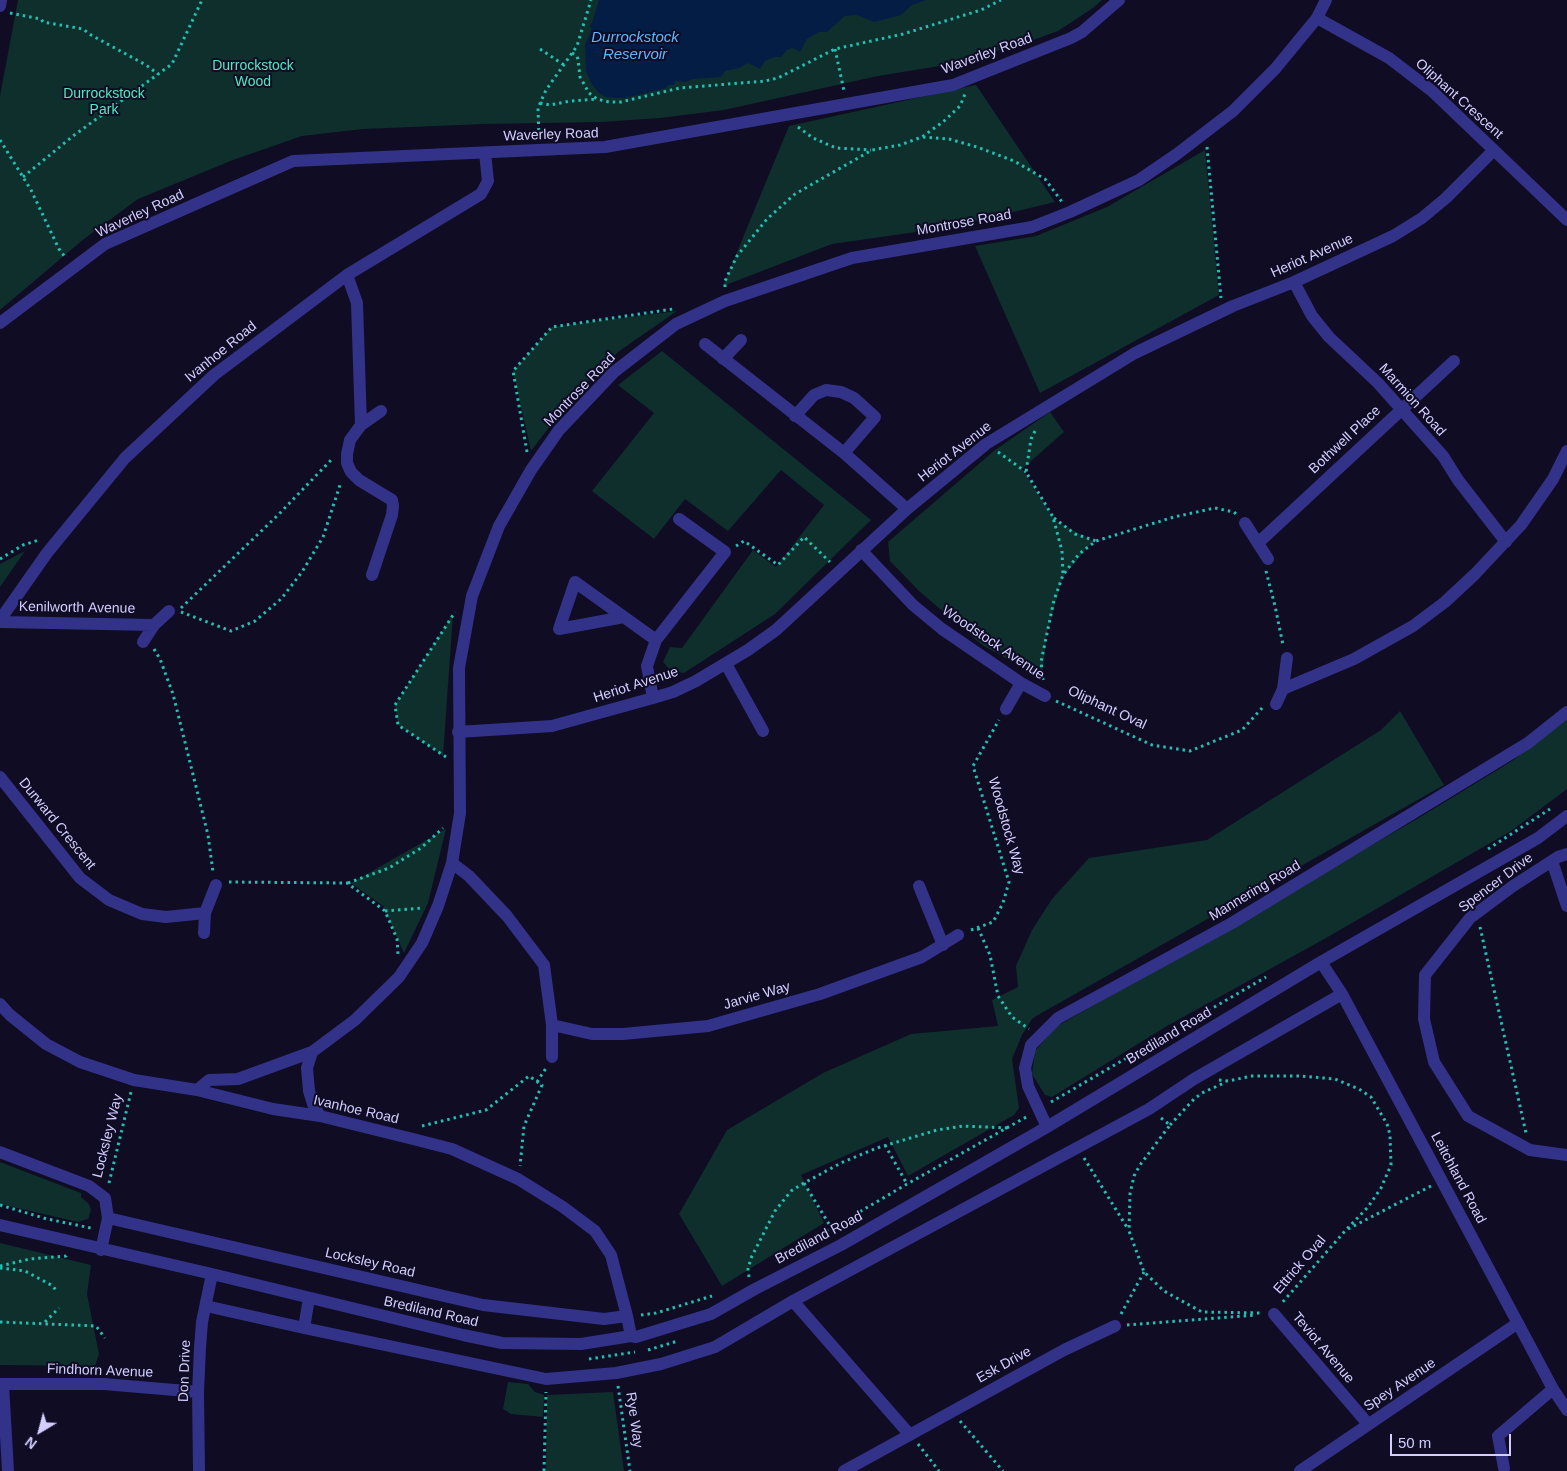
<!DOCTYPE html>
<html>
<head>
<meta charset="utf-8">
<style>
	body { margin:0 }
	#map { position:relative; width:1567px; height:1471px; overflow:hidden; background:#0f0c24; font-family:Helvetica,sans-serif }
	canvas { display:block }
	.north { position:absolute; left:15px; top:1406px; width:50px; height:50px; -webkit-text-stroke:4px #0f0c24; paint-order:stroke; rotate:217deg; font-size:14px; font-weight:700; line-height:20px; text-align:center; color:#d3ceff }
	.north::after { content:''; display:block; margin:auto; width:18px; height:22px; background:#d3ceff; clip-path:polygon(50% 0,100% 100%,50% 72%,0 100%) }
	.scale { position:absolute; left:1390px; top:1434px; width:121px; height:22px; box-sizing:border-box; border:2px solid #d3ceff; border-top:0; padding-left:6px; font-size:15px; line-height:18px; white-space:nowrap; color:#d3ceff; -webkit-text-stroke:4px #0f0c24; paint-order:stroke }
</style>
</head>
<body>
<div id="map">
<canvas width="1567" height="1471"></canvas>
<div class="north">N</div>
<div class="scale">50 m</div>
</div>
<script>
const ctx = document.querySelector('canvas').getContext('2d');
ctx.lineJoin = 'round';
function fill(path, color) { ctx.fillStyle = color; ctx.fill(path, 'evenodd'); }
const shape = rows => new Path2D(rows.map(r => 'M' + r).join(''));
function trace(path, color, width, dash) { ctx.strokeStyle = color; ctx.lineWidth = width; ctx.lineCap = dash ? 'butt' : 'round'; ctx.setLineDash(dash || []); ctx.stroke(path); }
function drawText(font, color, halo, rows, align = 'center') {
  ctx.font = font + ' Helvetica,sans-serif'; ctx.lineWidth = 4; ctx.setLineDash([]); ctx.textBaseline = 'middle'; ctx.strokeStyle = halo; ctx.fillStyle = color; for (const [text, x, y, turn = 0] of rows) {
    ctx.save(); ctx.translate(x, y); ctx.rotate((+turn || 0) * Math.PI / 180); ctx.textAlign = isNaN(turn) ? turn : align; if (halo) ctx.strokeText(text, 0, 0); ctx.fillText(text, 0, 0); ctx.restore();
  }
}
fill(shape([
	[18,0,1102,0,1093,8,1058,31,1025,43,946,65,878,76,724,110,660,118,602,122,484,124,363,129,302,136,233,160,138,199,84,239,0,310,0,96],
	[976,85,1055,202,951,227,832,244,723,286,789,126],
	[1205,150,1219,295,1040,393,975,246,1036,236,1107,207],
	[677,311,618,352,570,400,531,451,513,371,552,327],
	[662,351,871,520,775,614,684,673,671,671,663,662,670,647,682,648,753,550,776,567,824,505,781,470,728,531,685,499,654,539,592,491,654,413,618,385],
	[1050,412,1064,432,1022,469,1056,521,1093,541,1063,577,1047,633,1042,678,982,645,919,591,890,561,888,542,995,450],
	[25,551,0,587,0,564],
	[453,614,443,756,398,725,395,705],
	[1400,711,1444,785,1038,1015,1032,1019,1022,1035,1012,1059,1019,1108,1014,1115,908,1176,888,1137,801,1175,824,1223,722,1286,679,1214,727,1130,823,1073,911,1034,998,1026,992,1000,1018,987,1016,966,1032,930,1052,899,1089,858,1207,840,1381,730],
	[1567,720,1567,789,1511,831,1326,938,1167,1026,1052,1097,1045,1095,1032,1074,1035,1051,1056,1027,1417,819,1512,761],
	[446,829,428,903,404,953,383,906,351,883],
	[0,1162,81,1193,81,1197,89,1204,91,1210,88,1219,78,1222,0,1204],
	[0,1243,91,1265,87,1294,99,1354,95,1366,0,1365],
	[508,1382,528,1384,535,1392,544,1395,543,1417,511,1414,503,1409],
	[613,1392,624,1471,546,1471,547,1395]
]), '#0e2f2c');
fill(shape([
	[599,0,926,0,912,5,901,15,874,22,857,15,845,16,827,32,819,32,807,39,800,52,793,48,787,50,781,57,774,57,765,61,760,69,748,63,739,68,725,71,721,77,694,79,684,82,676,81,674,85,668,85,666,88,625,98,615,98,606,97,599,93,591,83,586,71,585,45,592,28,589,26,592,23]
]), '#041d44');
trace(shape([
	[10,13,41,19,43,22,83,29,91,35,146,65,158,74],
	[540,49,564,65],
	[835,49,844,91],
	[572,53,576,55,578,59,580,77,589,93,597,99,609,102,621,102,680,88,765,81,778,78,835,49,903,34,981,10,1001,0],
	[540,103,550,105,571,101,597,99],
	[798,127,813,138,836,148,871,150],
	[539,137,538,108,546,90,577,46,591,0],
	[923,137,949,139,977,147,1014,161,1045,179,1062,202],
	[0,140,31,190,59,249,65,257],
	[1207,147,1221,298],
	[23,177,73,136,172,64,202,0],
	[725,287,725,281,737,256,767,219,795,194,872,150,900,145,922,137,944,121,960,106,965,94],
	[1035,431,1031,439,1026,472,1053,517,1062,551,1063,575],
	[527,452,513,371,552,327,673,309],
	[998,452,1026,472],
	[1054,518,1075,534,1096,541],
	[736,546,744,541,778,565,804,537,830,562],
	[0,559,23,545,39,540],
	[1266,571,1275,606,1283,645],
	[181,608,278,515,333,458],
	[181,612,231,631,255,621,281,599,302,572,323,537,341,482],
	[154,649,160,659,173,694,208,835,213,872],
	[1043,680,1041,662,1054,600,1063,575,1079,554,1096,541,1174,517,1215,508,1234,512,1236,514],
	[1056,701,1152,745,1190,751,1242,730,1263,707],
	[446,757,398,725,395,705,455,612],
	[1488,849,1550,809],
	[229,882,347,883,385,911,397,939,398,954],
	[348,883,389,868,421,848,443,828],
	[385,911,422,908],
	[1480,927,1526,1133],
	[978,928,990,955,998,996,1012,1017,1029,1029],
	[971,930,993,922,1003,903,1009,882,973,766,999,720],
	[1219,1080,1228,1081,1252,1076,1301,1076,1335,1079,1359,1089,1371,1097,1387,1124,1390,1135,1391,1165,1381,1188,1368,1207,1345,1231,1281,1304],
	[537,1082,546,1068],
	[1051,1102,1266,977],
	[1161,1118,1170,1125,1140,1165,1134,1176,1130,1194,1129,1231,1144,1272,1164,1291,1202,1312,1262,1313],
	[1170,1125,1194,1099,1202,1093,1226,1082],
	[422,1126,486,1110,529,1076,542,1085,524,1126,520,1166],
	[885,1145,907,1184],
	[1084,1158,1128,1229],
	[109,1183,131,1092],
	[804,1183,832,1229],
	[0,1205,47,1219,91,1228],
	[1348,1229,1431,1186],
	[776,1261,907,1184,1028,1116],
	[0,1266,30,1259,66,1256,67,1254],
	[0,1268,25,1271,53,1286,57,1292],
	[749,1277,748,1269,751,1258,775,1211,791,1191,804,1183,841,1163,877,1148,937,1130,963,1126,1008,1128],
	[1121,1314,1144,1272],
	[641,1315,656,1313,712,1296],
	[0,1322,96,1326,105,1338],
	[45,1322,59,1308],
	[1127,1325,1256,1315],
	[648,1350,678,1341],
	[589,1359,635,1352],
	[618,1386,630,1471],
	[960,1421,1003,1471],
	[918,1444,939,1471],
	[544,1471,546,1392]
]), '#21c0b2', 3, [2.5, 4]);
trace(shape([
	[0,6,1,0],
	[1317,18,1389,58,1432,91,1567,220],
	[347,275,357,303,361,425],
	[1294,282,1312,316,1329,337,1378,383,1443,456,1458,480,1506,542],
	[0,323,105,244,293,161,605,147,953,85,1071,38,1082,32,1119,0],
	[705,344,844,453,907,509],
	[723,359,741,340],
	[795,416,814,395,826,390,841,392,854,398,875,417,844,453],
	[1245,523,1268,559],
	[1258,543,1454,361],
	[861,550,913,605,942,629,1021,683,1045,696],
	[372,575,392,515,393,506,392,500,359,480,351,472,347,463,347,454,350,440,361,425,381,411],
	[624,617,559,629,575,582,656,640],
	[0,620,47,553,125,458,214,375,347,275,481,194,488,181,485,153],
	[0,622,154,625],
	[143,642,154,625,169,611],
	[726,664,763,731],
	[1283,689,1354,659,1413,626,1445,602,1475,574,1521,525,1553,479,1567,451],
	[653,698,647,666,656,640,725,552,679,519],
	[1276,704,1283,689,1287,658],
	[1006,709,1021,683],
	[458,732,552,726,653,698,673,692,696,681,748,650,776,630,907,509,986,444,1135,353,1233,306,1294,282,1393,236,1422,218,1446,198,1494,150],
	[0,777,80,878,109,900,142,914,166,917,205,913],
	[1567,854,1558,857,1513,886,1470,918,1425,975,1424,1019,1434,1062,1468,1116,1530,1150,1567,1155],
	[1552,861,1567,906],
	[452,863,469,876,507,916,544,965,552,1025,552,1057],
	[919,886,943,945],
	[204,933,205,913,216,885],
	[1321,962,1342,994,1553,1389,1567,1410],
	[0,1004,10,1015,46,1044,80,1062,134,1080,197,1090,273,1109,320,1116,417,1140,452,1149,518,1179,563,1207,595,1231,611,1255,627,1316,631,1336],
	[552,1025,592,1034,623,1034,708,1026,820,994,922,957,958,935],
	[312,1052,307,1068,309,1091,313,1104,320,1116],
	[197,1090,209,1080,238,1079,312,1052,355,1020,399,977,422,943,438,906,452,863,460,813,459,668,472,596,499,526,531,470,559,430,614,372,676,324,725,301,852,258,1032,227,1070,212,1139,180,1177,154,1233,111,1275,69,1317,18,1326,0],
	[1047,1127,1028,1086,1025,1068,1031,1045,1058,1018,1232,923,1528,743,1567,712],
	[0,1152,89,1186,105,1198,108,1218,101,1250],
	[108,1218,483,1305,604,1319,627,1316],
	[0,1225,212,1274,463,1335,502,1343,581,1344,631,1336,636,1337,711,1314,755,1289,841,1245,1047,1127,1321,962,1538,838,1567,816],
	[793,1301,910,1435],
	[206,1306,304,1328,546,1379,616,1373,661,1364,715,1347,793,1301,1149,1109,1194,1079,1342,994],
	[1274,1314,1368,1424],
	[304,1328,309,1298],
	[0,1384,104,1384,198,1392],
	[3,1384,8,1471],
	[1504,1468,1498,1436,1553,1389],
	[199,1471,198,1392,200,1348,202,1322,212,1274],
	[844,1471,1064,1350,1115,1326],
	[1300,1471,1518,1323]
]), '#323288', 12);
drawText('14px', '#d3ceff', '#0f0c24', [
	["Waverley Road",987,54,-20],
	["Oliphant Crescent",1459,99,42],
	["Waverley Road",551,135,-2],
	["Waverley Road",140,214,-25],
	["Montrose Road",964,223,-10],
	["Heriot Avenue",1312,256,-24],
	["Ivanhoe Road",221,352,-39],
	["Montrose Road",580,390,-46],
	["Marmion Road",1412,400,48],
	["Bothwell Place",1345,440,-43],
	["Heriot Avenue",955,452,-38],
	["Kenilworth Avenue",77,608,1],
	["Woodstock Avenue",993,643,34],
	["Heriot Avenue",636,685,-18],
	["Oliphant Oval",1107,708,25],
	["Durward Crescent",57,824,51],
	["Woodstock Way",1006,826,74],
	["Spencer Drive",1496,883,-37],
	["Mannering Road",1255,891,-31],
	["Jarvie Way",757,996,-16],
	["Brediland Road",1169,1036,-31],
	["Ivanhoe Road",356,1110,13],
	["Locksley Way",108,1136,-76],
	["Leitchland Road",1458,1178,62],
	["Brediland Road",819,1238,-28],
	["Locksley Road",370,1263,13],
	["Ettrick Oval",1300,1265,-49],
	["Brediland Road",431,1312,13],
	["Teviot Avenue",1323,1348,50],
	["Esk Drive",1004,1365,-29],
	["Findhorn Avenue",100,1371,2],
	["Don Drive",185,1371,-88],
	["Spey Avenue",1400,1385,-34],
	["Rye Way",634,1420,82]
]);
drawText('14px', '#4eebc0', '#0f0c24', [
	["Durrockstock",253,66],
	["Wood",253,82],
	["Durrockstock",104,94],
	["Park",104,110]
]);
drawText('italic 15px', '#5cb8ff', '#0f0c24', [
	["Durrockstock",635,38],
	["Reservoir",635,55]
]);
</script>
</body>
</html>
